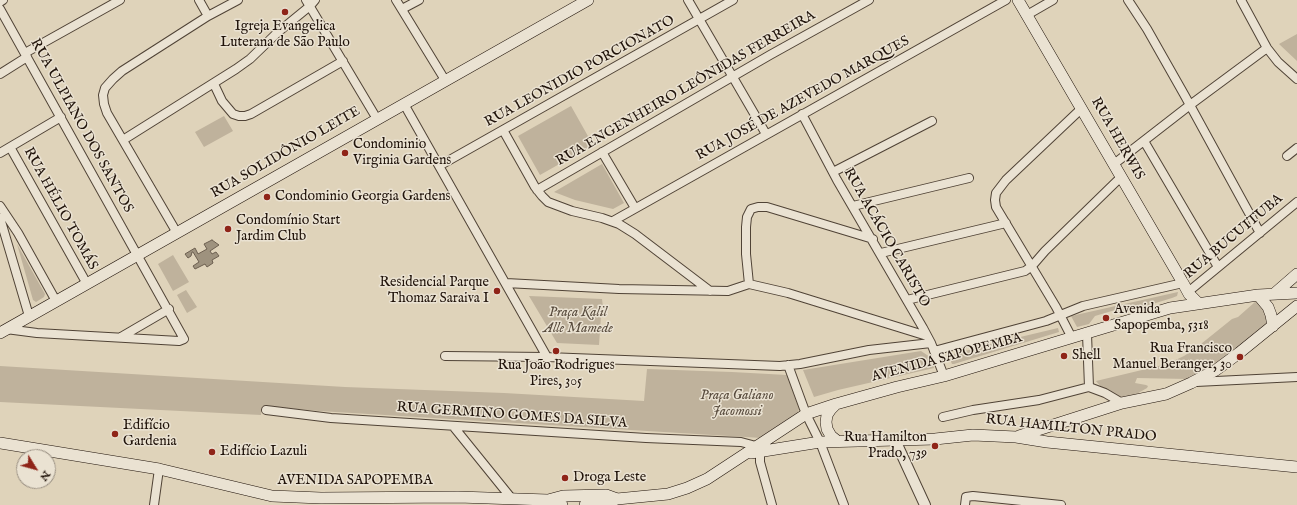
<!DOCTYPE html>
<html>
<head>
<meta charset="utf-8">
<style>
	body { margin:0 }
	#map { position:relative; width:1297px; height:505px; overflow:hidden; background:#dfd3ba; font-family:"IM FELL English",serif }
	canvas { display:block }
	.north { position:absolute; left:16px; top:449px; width:40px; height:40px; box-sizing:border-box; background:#eae2d2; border:1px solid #998f82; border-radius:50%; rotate:127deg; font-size:11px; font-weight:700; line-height:16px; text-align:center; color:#20130a }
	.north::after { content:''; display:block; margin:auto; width:14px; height:18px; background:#8f2418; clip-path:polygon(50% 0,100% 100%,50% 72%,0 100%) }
</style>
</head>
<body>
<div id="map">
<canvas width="1297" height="505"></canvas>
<div class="north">N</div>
</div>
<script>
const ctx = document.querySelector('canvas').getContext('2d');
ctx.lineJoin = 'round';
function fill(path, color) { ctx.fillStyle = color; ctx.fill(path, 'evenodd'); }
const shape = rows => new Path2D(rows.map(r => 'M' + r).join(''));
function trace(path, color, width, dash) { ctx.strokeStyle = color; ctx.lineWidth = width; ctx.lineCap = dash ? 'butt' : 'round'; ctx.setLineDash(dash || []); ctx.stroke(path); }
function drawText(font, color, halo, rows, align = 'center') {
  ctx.font = font + ' "IM FELL English",serif'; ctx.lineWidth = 3; ctx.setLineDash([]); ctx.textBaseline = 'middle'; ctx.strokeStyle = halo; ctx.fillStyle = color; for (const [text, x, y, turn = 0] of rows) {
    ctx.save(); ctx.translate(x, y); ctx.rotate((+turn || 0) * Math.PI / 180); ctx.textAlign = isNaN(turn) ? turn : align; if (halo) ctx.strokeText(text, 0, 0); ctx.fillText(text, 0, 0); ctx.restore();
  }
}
fill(shape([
	[1297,34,1297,61,1279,44],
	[571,106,593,145,540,175,518,136],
	[224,116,233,131,204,147,195,132],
	[602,164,624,203,613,209,575,200,554,192],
	[17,244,45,294,44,297,36,302,33,300],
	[173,255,189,282,173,291,158,264],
	[186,290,197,307,187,313,177,295],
	[1178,292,1177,296,1172,298,1123,313,1115,310,1095,316,1089,324,1077,327,1071,316],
	[529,296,602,299,604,316,601,316,599,345,557,343],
	[1255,302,1261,303,1269,318,1266,326,1222,361,1188,379,1137,378,1135,383,1146,385,1148,386,1147,388,1133,396,1124,399,1101,387,1096,381,1167,364,1184,356,1196,348,1232,319,1238,317],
	[1058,328,1059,332,954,364,952,364,949,357,950,355,991,344],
	[921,351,930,357,934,368,838,390,814,397,803,370],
	[0,366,345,387,504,393,644,401,647,369,732,372,787,375,799,409,797,415,762,438,319,411,262,406,261,415,0,402]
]), '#bfb29c');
const water = shape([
	[212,240,219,245,210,251,212,254,216,252,219,256,212,260,213,263,207,267,205,264,195,269,193,266,199,262,193,252,192,252,191,256,188,258,185,254,195,248,198,254,207,249,204,244,212,240]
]);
fill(water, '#9e927e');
trace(water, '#6c5f50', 1);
const minor = shape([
	[199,0,208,16],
	[306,0,377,119],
	[396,0,445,80],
	[688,0,766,134],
	[1128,0,1147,29,1185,96,1260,233],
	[1241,0,1267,48,1278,62,1297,79],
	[0,2,3,0],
	[0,9,184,339,179,341,37,333,6,329],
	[402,9,419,0],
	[1027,15,1053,0],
	[25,53,120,0],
	[0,74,27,57],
	[214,84,222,101,233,114,239,116,245,116,251,114,343,61],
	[404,104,547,357],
	[802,114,837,180,923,328,931,343,944,376],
	[503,130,535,187,542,196,548,202,572,211,602,218,619,224,635,234,710,291],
	[123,140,236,69,250,59,277,33,310,6,315,0],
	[1144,141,1218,267],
	[10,147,87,284],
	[602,152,635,208],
	[0,153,61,117],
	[1287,156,1297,148],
	[1114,164,1190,105,1267,48],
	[439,166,733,0],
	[833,172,932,121],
	[537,190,770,55,869,0],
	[0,206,18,233,56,301],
	[853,206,969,178],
	[0,218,29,316],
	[613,221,1006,0],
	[177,233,107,113,104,104,103,95,105,88,113,79,122,71,208,16,238,0],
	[881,253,1006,223],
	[506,283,619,289,728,291,749,284,788,293,927,336],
	[749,284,746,254,746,227,747,217,751,209,758,207,767,207,873,239],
	[1188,292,1297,202],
	[907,300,1025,271,1032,266,1045,251,1121,177],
	[1087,334,1089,387],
	[121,337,169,309],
	[1072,338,1056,307,996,207,995,200,996,193,1006,180,1081,109],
	[934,351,1046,321,1083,306,1183,283],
	[445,356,547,357,780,366,800,364,869,350,931,343],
	[788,365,806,414,820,442,844,505],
	[1196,382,1297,377],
	[1089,387,1105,393,1122,403],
	[266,410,331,418,646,438,741,442,756,446],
	[943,417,973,410,1039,400,1089,387],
	[453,426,512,499],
	[760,450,760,462,772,505],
	[154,505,159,469],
	[965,505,966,497,973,496,1061,505]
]);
const tertiary = shape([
	[895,440,925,505]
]);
const secondary = shape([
	[1018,0,1183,283,1189,294,1198,303],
	[1274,294,1297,274],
	[1258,295,1268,307,1271,315,1273,326],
	[0,333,588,0],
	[1019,436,1122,403,1166,394,1191,383,1216,370,1239,353,1297,306],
	[836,440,831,436,827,429,826,422,827,415,831,409,836,404],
	[0,443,159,469,272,496,321,498,458,497,548,500,562,505],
	[751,453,820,442,935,439,973,435,1016,437,1047,442,1297,467],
	[548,500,563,496,606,495,617,499],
	[585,505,605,504,617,499,668,494,687,488,707,479,806,414,836,404,897,387,944,376,1170,308,1258,295,1297,293]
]);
trace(minor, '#504336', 10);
trace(tertiary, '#504336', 12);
trace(secondary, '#20130a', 12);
trace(minor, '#eae2d2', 8);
trace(tertiary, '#eae2d2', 10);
trace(secondary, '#eae2d2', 11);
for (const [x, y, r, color] of [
	[285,12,4,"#8f2418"],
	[345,153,4,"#8f2418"],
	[267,197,4,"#8f2418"],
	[228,229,4,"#8f2418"],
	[497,291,4,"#8f2418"],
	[1106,318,4,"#8f2418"],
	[556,351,4,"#8f2418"],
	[1064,356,4,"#8f2418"],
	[1240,357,4,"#8f2418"],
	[115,434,4,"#8f2418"],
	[935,446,4,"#8f2418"],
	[212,452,4,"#8f2418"],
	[565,478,4,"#8f2418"]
]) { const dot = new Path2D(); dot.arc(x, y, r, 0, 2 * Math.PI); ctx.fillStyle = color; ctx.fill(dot); trace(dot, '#eae2d2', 1.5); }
drawText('14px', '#20130a', '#eae2d2', [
	["Igreja Evangelica",285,27,"center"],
	["Luterana de São Paulo",285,43,"center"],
	["Condominio",353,145],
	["Virginia Gardens",353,161],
	["Condominio Georgia Gardens",275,197],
	["Condomínio Start",236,221],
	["Jardim Club",236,237],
	["Residencial Parque",489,283,"right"],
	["Thomaz Saraiva I",489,299,"right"],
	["Avenida",1114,310],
	["Sapopemba, 5318",1114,326],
	["Rua Francisco",1232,349,"right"],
	["Manuel Beranger, 30",1232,365,"right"],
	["Shell",1072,356],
	["Rua João Rodrigues",556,366,"center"],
	["Pires, 305",556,382,"center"],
	["Edifício",123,426],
	["Gardenia",123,442],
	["Rua Hamilton",927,438,"right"],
	["Prado, 739",927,454,"right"],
	["Edifício Lazuli",220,452],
	["Droga Leste",573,478]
], 'left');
drawText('14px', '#20130a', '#eae2d2', [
	["RUA LEONIDIO PORCIONATO",580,72,-29],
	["RUA ENGENHEIRO LEÔNIDAS FERREIRA",686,89,-30],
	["RUA JOSÉ DE AZEVEDO MARQUES",803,99,-29],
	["RUA ULPIANO DOS SANTOS",81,126,61],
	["RUA HERWIS",1117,139,60],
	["RUA SOLIDÔNIO LEITE",286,153,-30],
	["RUA HÉLIO TOMÁS",60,209,61],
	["RUA BUCUITUBA",1234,237,-40],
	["RUA ACÁCIO CARISTO",886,238,60],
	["AVENIDA SAPOPEMBA",947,358,-15],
	["RUA GERMINO GOMES DA SILVA",512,416,4],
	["RUA HAMILTON PRADO",1071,429,6],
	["AVENIDA SAPOPEMBA",355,481]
]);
drawText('italic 14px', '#584b3d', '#eae2d2', [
	["Praça Kalil",578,313],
	["Alle Mamede",578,329],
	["Praça Galiano",737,396],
	["Jacomossi",737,412]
]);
</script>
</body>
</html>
